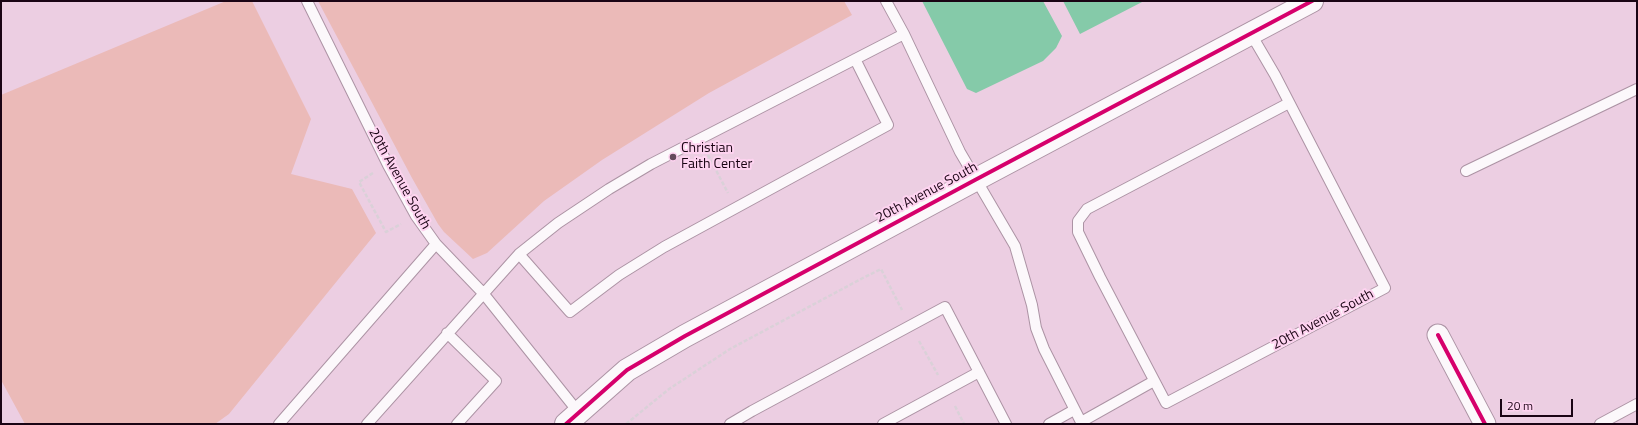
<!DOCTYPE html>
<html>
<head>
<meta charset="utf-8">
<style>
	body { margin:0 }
	#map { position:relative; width:1638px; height:425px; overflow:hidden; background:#eccee2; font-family:"Titillium Web",sans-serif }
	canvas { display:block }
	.frame { position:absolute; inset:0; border:2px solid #1a0414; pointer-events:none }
	.scale { position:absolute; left:1500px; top:399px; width:73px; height:18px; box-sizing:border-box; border:2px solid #1a0414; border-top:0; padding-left:5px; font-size:12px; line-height:14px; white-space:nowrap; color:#1a0414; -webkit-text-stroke:3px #fed3f0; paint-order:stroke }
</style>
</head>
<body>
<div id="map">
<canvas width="1638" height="425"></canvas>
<div class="frame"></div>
<div class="scale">20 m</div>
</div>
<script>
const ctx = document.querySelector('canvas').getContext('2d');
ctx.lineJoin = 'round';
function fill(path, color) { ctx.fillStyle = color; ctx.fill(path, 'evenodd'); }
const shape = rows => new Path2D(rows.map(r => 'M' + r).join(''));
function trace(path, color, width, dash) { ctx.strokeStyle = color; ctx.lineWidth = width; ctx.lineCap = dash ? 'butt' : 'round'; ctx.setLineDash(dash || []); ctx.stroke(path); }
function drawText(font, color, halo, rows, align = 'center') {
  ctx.font = font + ' "Titillium Web",sans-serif'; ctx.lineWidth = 4; ctx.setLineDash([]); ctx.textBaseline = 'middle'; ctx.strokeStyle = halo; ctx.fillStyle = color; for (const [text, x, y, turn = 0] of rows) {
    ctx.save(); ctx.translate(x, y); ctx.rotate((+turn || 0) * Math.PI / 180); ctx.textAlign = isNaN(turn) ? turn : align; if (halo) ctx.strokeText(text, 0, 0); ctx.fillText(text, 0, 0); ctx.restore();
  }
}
fill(shape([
	[226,1,252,1,311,119,291,174,352,189,376,233,229,414,215,424,25,424,1,380,1,95],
	[318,1,844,1,852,15,709,93,602,160,544,201,487,253,473,259,444,232,438,224,412,178]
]), '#ebbab8');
fill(shape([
	[922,1,1043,1,1062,36,1056,48,1043,61,976,93,967,89],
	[1063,1,1144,1,1080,34]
]), '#85caa9');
const lane = shape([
	[307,1,388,165,416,216,436,244,483,293,579,413],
	[886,1,904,34,960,152,1015,246,1032,305,1036,328,1044,349,1082,424],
	[1251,34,1275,75,1385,288,1166,403,1100,277,1078,232,1078,221,1087,209,1289,103],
	[1466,171,1637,89],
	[519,254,570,312,619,275,664,247,888,125,855,59],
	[447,333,496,381,457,424],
	[1081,422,1154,381],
	[279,424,436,244],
	[367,424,519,254,558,223,609,189,651,164,904,34],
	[730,424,752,411,945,307,1006,424],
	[883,424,979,372],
	[1049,424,1074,410],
	[1600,424,1637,404]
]);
const street = shape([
	[1438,335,1485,424]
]);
const secondary = shape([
	[566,424,627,370,685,336,975,180,1312,1]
]);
trace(lane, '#ac93a4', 12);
trace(street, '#ac93a4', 23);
trace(secondary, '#ac93a4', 24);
trace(shape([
	[708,155,728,193],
	[373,173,359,182,386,232,401,224],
	[919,341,938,375],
	[955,406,964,424],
	[626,424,669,389,730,349,861,279,881,269,902,310]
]), '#dad1d8', 2.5, [4, 2]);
trace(lane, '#fcf8fb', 10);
trace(street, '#fcf8fb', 21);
trace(secondary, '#fcf8fb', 22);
trace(shape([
	[1438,335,1485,424],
	[566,424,627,370,685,336,975,180,1312,1]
]), '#d6006c', 4);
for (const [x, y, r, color] of [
	[673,157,4,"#644b5c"]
]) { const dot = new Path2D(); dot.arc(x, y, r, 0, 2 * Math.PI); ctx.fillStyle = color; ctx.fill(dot); trace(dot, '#fed3f0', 1.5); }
drawText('14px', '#1a0414', '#fed3f0', [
	["Christian",681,149],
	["Faith Center",681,165]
], 'left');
drawText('14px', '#1a0414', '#fed3f0', [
	["20th Avenue South",399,179,61],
	["20th Avenue South",927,193,-28],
	["20th Avenue South",1323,320,-28]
]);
</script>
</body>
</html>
